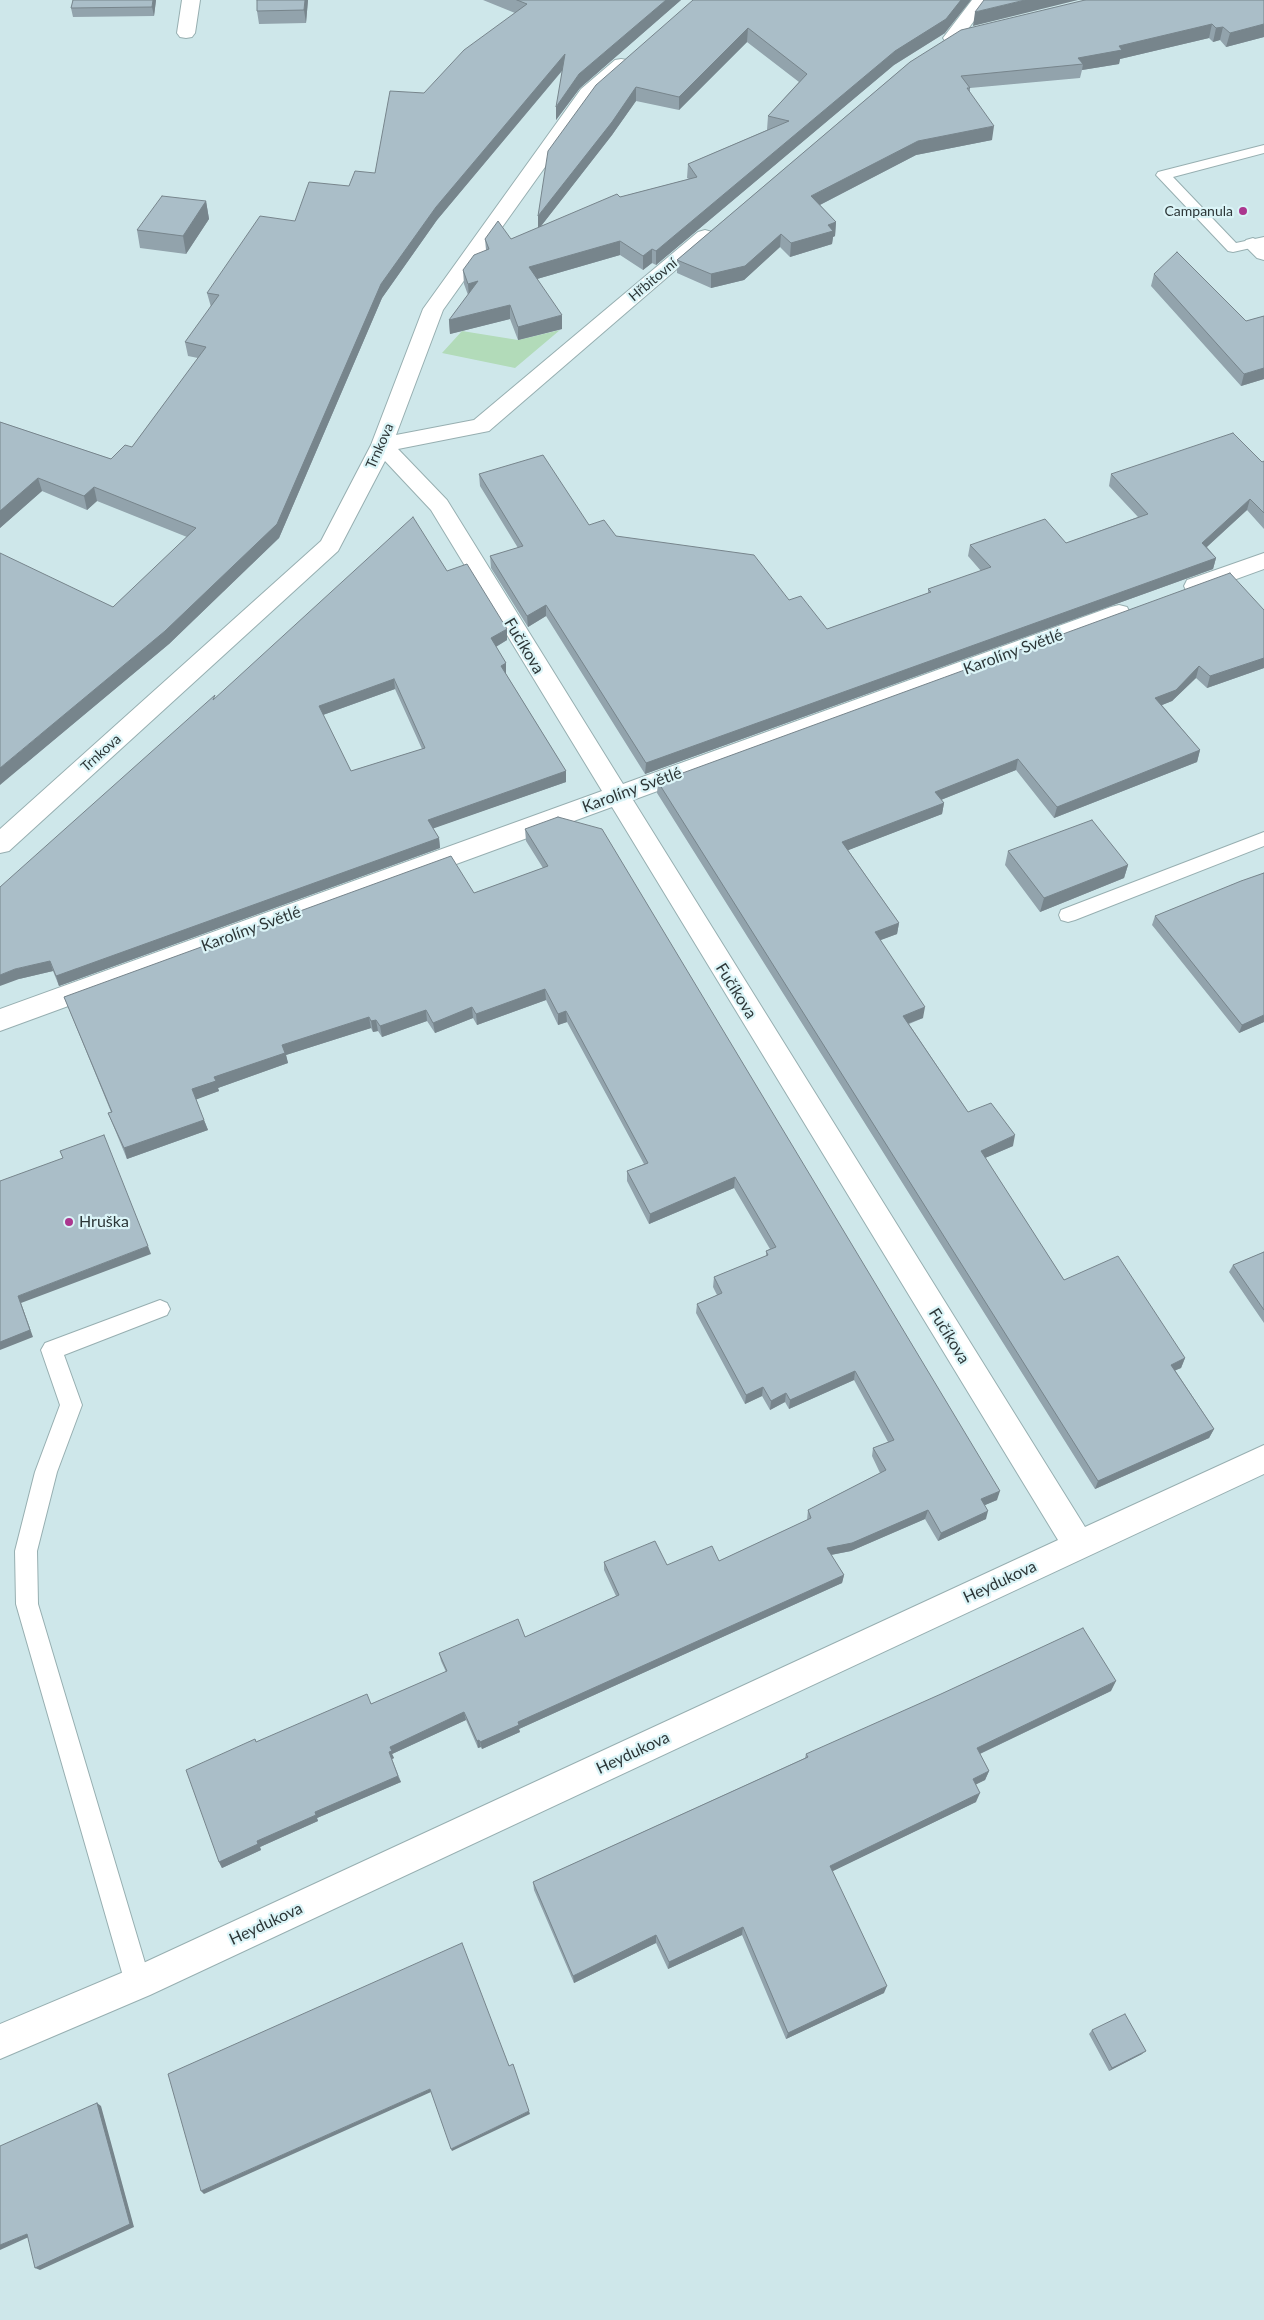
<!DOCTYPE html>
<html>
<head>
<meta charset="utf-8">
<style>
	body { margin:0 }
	canvas { display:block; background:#cee7ea }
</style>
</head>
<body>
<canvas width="1264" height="2320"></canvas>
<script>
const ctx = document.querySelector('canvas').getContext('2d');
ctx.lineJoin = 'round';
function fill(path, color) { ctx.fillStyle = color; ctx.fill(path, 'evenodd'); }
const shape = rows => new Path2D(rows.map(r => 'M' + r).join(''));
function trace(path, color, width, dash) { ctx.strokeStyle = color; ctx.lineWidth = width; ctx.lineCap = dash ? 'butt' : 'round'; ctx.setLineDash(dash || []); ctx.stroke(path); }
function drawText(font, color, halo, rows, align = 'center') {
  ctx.font = font + ' Lato,sans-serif'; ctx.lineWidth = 4.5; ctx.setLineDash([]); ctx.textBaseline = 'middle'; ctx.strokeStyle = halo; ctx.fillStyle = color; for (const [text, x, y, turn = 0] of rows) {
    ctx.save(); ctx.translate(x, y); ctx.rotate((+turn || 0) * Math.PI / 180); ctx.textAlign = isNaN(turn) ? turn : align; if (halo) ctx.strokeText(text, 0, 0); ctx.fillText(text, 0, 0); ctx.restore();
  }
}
fill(shape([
	[560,330,515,368,442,353,462,331,518,340]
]), '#b2dbb9');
const service = shape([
	[1264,145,1264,153,1173,177,1236,243,1264,237,1264,245,1233,252,1228,251,1156,175,1158,172,1264,145],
	[1264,832,1264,846,1075,920,1068,922,1061,920,1059,915,1061,910,1264,832],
	[160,1300,167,1303,170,1309,167,1315,64,1355,82,1405,57,1472,37,1551,38,1604,151,1983,147,1992,138,1996,129,1992,125,1983,16,1604,15,1551,35,1472,60,1405,41,1350,45,1343,160,1300]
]);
const minor = shape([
	[182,0,200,0,195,33,192,37,186,38,180,37,177,33,182,0],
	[972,0,990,0,958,42,946,42,943,38,972,0],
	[621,59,627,60,630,64,627,68,595,97,443,310,396,435,474,420,698,232,705,230,712,232,715,236,489,431,398,449,447,500,623,784,1111,607,1119,605,1127,607,1130,613,1127,619,633,800,1085,1527,1264,1445,1264,1474,150,1995,0,2059,0,2024,126,1971,1058,1540,612,807,0,1031,0,1009,602,791,431,510,385,461,338,551,9,851,0,853,0,829,321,541,371,445,423,309,581,89,615,60,621,59],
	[1253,238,1264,243,1264,260,1257,258,1243,244,1246,240,1253,238],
	[1264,553,1264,569,1195,594,1187,592,1184,586,1187,580,1264,553]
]);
trace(service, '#97afb1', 2);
trace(minor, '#97afb1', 2);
fill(service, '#fff');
fill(minor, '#fff');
fill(shape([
	[156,0,154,16,73,17,71,8],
	[308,0,306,23,259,24,257,11],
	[483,0,681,0,580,88,556,120,562,71,437,220,382,298,279,538,169,644,24,765,113,607,187,537,97,501,87,510,42,491,0,528,0,422,111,459,132,447,198,358,188,356,185,342,211,307,207,293,295,221,349,186,375,173,424,93,515,13],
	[693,0,945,33,894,65,656,265,652,263,643,270,620,255,537,279,562,329,518,340,510,319,450,334,449,320,468,295,464,284,463,270,486,250,485,239,511,239,538,228],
	[747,42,799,82,768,116,767,130,688,164,687,178,689,179,620,197,541,226,612,135,636,101,679,110],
	[1264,0,1264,37,1226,47,1220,40,1213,42,1209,38,1120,59,1119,64,1082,70,1080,78,970,88,970,93,992,140,916,155,820,205,836,222,835,236,833,237,832,244,790,257,780,247,744,280,711,288,677,273,677,260,910,62],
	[206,201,209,219,186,254,140,248,137,230],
	[1154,274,1246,321,1264,316,1264,379,1241,386,1151,286],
	[1264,461,1264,529,1247,510,1207,547,1216,558,1213,569,645,774,546,616,528,627,491,568,490,556,518,548,480,486,479,474,589,525,616,536,789,600,827,629,928,593,928,589,981,571,968,556,970,545,1066,543,1138,517,1109,486,1111,474,1262,462],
	[447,571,507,640,496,647,506,663,506,674,566,771,566,782,433,828,439,838,440,848,59,986,53,971,19,979,216,698],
	[395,689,422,749,351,771,323,715],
	[1264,610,1264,668,1207,688,1196,678,1172,701,1162,705,1200,750,1197,762,1054,818,1016,770,941,800,944,803,942,814,848,850,899,923,897,934,880,940,923,1018,909,1024,968,1112,1013,1146,985,1158,1064,1280,1185,1358,1181,1368,1175,1370,1214,1429,1209,1438,1095,1489,657,793,658,782],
	[525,829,997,1500,985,1505,986,1519,938,1541,925,1519,851,1551,831,1555,844,1575,842,1583,519,1729,520,1732,482,1749,481,1747,478,1748,466,1720,392,1754,394,1758,392,1759,401,1782,317,1818,318,1821,260,1847,261,1850,222,1868,219,1862,256,1742,371,1704,446,1672,441,1661,439,1653,525,1637,616,1596,604,1570,604,1562,667,1565,719,1561,807,1520,808,1510,880,1473,872,1456,873,1448,888,1442,854,1380,789,1409,785,1402,770,1410,762,1396,745,1404,696,1313,697,1304,717,1295,713,1287,714,1277,766,1256,766,1251,770,1249,734,1188,649,1224,627,1181,627,1171,644,1164,567,1022,558,1025,546,1000,477,1025,473,1018,435,1033,427,1021,382,1037,378,1031,373,1032,371,1028,286,1055,288,1063,218,1088,219,1091,196,1099,204,1120,208,1130,127,1159,108,1113,111,1112,64,997,474,893,543,868,526,841],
	[1008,851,1128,865,1124,878,1040,912,1005,865],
	[1264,873,1264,1022,1239,1033,1152,925,1155,916],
	[1264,1252,1264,1323,1229,1272,1233,1265],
	[1111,1691,980,1754,989,1771,985,1780,976,1784,976,1802,832,1871,884,1993,786,2039,742,1935,668,1969,656,1943,574,1983,534,1890,533,1882,805,1758,806,1754],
	[1092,2030,1142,2054,1109,2071,1089,2034]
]), '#92a3ac');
fill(shape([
	[153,0,156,0,154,16,152,7],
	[305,0,308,0,306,23,304,10],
	[666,0,681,0,580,88,556,120,556,107,579,74],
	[961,0,971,0,945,33,894,65,656,265,656,251,895,51],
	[1025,0,1078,0,973,26,975,12],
	[1212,24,1209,38,1120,59,1119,64,1082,70,1083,64,1078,58,1119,46],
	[1264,24,1264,37,1226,47,1230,33],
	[1223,27,1220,40,1213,42,1216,28],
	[748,28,747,42,679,110,679,97],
	[565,54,565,67,437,220,382,298,279,538,169,644,0,785,0,768,165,631,381,284,436,207],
	[636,87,636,101,612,135,538,230,538,216],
	[994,126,992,140,916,155,810,210,811,196,918,141],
	[206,201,209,219,186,254,183,236],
	[836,222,835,236,833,237,832,244,790,257,791,243,828,225],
	[781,234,780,247,744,280,711,288,711,274],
	[620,241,620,255,530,281,529,267],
	[652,249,652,263,643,270,643,256],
	[478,281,469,298,468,284],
	[510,305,510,319,450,334,449,320],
	[562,315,562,329,518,340,518,327],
	[1264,368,1264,379,1241,386,1244,374],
	[38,478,42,491,0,528,0,511],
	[94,487,97,501,87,510,84,496],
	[1250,499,1247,510,1199,554,1202,543],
	[1216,558,1213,569,645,774,646,763],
	[546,605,546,616,528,627,527,616],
	[507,629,507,640,492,649,491,638],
	[1264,658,1264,668,1207,688,1210,676],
	[506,663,506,673,502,676,501,666],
	[1199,666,1196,678,1172,701,1152,709,1155,698],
	[394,679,395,689,320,716,319,706],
	[1200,750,1197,762,1054,818,1057,807],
	[1018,759,1016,770,933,803,935,792],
	[566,771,566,782,429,830,428,820],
	[944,803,942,814,841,853,842,842],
	[439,838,440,848,59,986,56,976],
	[1128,865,1124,878,1040,912,1044,898],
	[899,923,897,934,873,943,875,932],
	[50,961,53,971,19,979,0,986,0,975,15,969],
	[545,989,546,1000,477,1025,476,1014],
	[472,1007,473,1018,435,1033,433,1023],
	[925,1007,923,1018,901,1026,903,1016],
	[426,1010,427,1021,382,1037,380,1026],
	[566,1011,567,1022,558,1025,558,1014],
	[1264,1015,1264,1022,1239,1033,1242,1025],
	[369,1017,371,1028,286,1055,288,1063,218,1088,219,1091,195,1100,192,1089,214,1077,282,1045],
	[376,1020,378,1031,373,1032,371,1021],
	[204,1120,208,1130,127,1159,124,1148],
	[1015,1135,1013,1146,978,1161,981,1151],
	[735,1177,734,1188,649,1224,650,1214],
	[148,1246,151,1254,21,1303,33,1337,0,1350,0,1342,18,1296],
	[1185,1358,1181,1368,1167,1374,1171,1365],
	[855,1371,854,1380,789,1409,790,1400],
	[763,1387,762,1396,745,1404,746,1395],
	[786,1393,785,1402,770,1410,771,1401],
	[1214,1429,1209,1438,1095,1489,1098,1481],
	[1000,1491,997,1500,978,1508,981,1499],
	[928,1510,925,1519,851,1551,825,1556,827,1548],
	[988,1511,986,1519,938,1541,941,1533],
	[844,1575,842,1583,519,1729,520,1732,482,1749,480,1742,518,1722],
	[1116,1681,1111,1691,973,1757,977,1748],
	[464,1712,466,1720,392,1754,394,1758,392,1759,389,1752,390,1747],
	[479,1740,481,1747,478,1748,477,1741],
	[989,1771,985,1780,969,1788,973,1779],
	[398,1776,401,1782,317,1818,315,1812],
	[980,1793,976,1802,827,1874,830,1866],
	[316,1815,318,1821,260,1847,261,1850,222,1868,219,1862,257,1841],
	[743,1927,742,1935,668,1969,669,1962],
	[656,1935,656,1943,574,1983,573,1976],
	[887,1986,884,1993,786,2039,788,2033],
	[1146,2051,1142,2054,1109,2071,1112,2068],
	[430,2089,431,2092,204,2194,201,2191],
	[97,2103,101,2106,134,2227,40,2270,35,2268],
	[529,2111,530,2114,452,2151,451,2149],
	[27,2234,31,2236,0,2250,0,2245]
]), '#77858c');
const building = shape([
	[73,0,153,0,152,7,71,8,73,0],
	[257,0,305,0,304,10,257,11,257,0],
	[517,0,666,0,579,74,556,107,565,54,436,207,381,284,277,524,165,631,0,768,0,553,113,607,196,528,94,487,84,496,38,478,0,511,0,422,111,459,125,445,132,447,206,347,185,342,219,295,207,293,260,216,295,221,309,182,349,186,355,171,375,173,390,91,424,93,464,50,527,4,517,0],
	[693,0,961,0,946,19,895,51,656,251,652,249,643,256,620,241,529,267,562,315,518,327,510,305,449,320,478,281,468,284,463,270,474,255,489,249,485,239,498,221,511,239,617,194,620,197,697,177,688,164,789,121,768,116,807,74,748,28,679,97,636,87,612,122,538,216,548,151,596,85,693,0],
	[984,0,1025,0,975,12,984,0],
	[1085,0,1264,0,1264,24,1230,33,1223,27,1216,28,1212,24,1119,46,1122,50,1078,58,1083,64,961,76,970,88,967,88,994,126,918,141,811,196,836,222,828,225,833,231,791,243,781,234,745,266,711,274,677,260,910,62,961,30,1085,0],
	[162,196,206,201,183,236,137,230,162,196],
	[1177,252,1246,321,1264,316,1264,368,1244,374,1154,274,1177,252],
	[1233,433,1262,462,1264,461,1264,513,1250,499,1202,543,1216,558,646,763,546,605,527,616,490,556,523,546,479,474,543,455,589,525,604,520,616,536,754,555,789,600,801,596,827,629,931,592,928,589,991,567,970,545,1045,519,1066,543,1148,514,1111,474,1233,433],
	[413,517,447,571,467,564,507,629,491,638,506,663,501,666,566,771,428,820,439,838,56,976,50,961,15,969,0,975,0,887,215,695,213,700,413,517],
	[394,679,425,748,351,771,319,706,394,679],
	[1230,573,1264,610,1264,658,1210,676,1199,666,1176,690,1155,698,1200,750,1057,807,1018,759,935,792,944,803,842,842,899,923,875,932,925,1007,903,1016,968,1112,991,1103,1015,1135,981,1151,1064,1280,1118,1256,1185,1358,1171,1365,1214,1429,1098,1481,658,782,1230,573],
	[558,817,602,829,1000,1491,981,1499,988,1511,941,1533,928,1510,852,1543,827,1548,844,1575,518,1722,519,1725,480,1742,479,1740,477,1741,464,1712,390,1747,392,1751,389,1752,398,1776,315,1812,316,1815,257,1841,258,1844,219,1862,186,1770,255,1739,256,1742,367,1694,371,1704,447,1671,439,1653,518,1619,525,1637,619,1595,604,1562,655,1541,667,1565,712,1546,719,1561,811,1518,808,1510,886,1470,873,1448,894,1440,855,1371,790,1400,786,1393,771,1401,763,1387,746,1395,697,1304,722,1293,714,1277,768,1255,766,1251,776,1247,735,1177,650,1214,627,1171,648,1163,566,1011,558,1014,545,989,476,1014,472,1007,433,1023,426,1010,380,1026,376,1020,371,1021,369,1017,282,1045,285,1053,214,1077,216,1081,192,1089,204,1120,124,1148,108,1113,112,1112,64,997,451,856,474,893,548,866,525,829,558,817],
	[1092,820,1128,865,1044,898,1008,851,1092,820],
	[1264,873,1264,1015,1242,1025,1155,916,1241,881,1264,873],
	[104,1135,148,1246,18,1296,30,1330,0,1342,0,1181,63,1158,60,1151,104,1135],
	[1264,1252,1264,1310,1233,1265,1264,1252],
	[1083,1628,1116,1681,977,1748,989,1771,973,1779,980,1793,830,1866,887,1986,788,2033,743,1927,669,1962,656,1935,573,1976,533,1882,808,1757,806,1754,941,1694,1083,1628],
	[462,1943,509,2066,513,2064,529,2111,451,2149,430,2089,201,2191,168,2074,462,1943],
	[1125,2014,1146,2051,1112,2068,1092,2030,1125,2014],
	[97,2103,130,2224,35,2268,27,2234,0,2245,0,2146,97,2103]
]);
fill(building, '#aabec8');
trace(building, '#77858c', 1);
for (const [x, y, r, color] of [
	[1243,211,5,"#ab368e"],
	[69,1222,5,"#ab368e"]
]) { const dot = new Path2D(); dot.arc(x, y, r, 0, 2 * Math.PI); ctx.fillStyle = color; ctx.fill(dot); trace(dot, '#dbf4f7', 2); }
drawText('14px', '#2c3637', '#dbf4f7', [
	["Campanula",1233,211]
], 'right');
drawText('14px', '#2c3637', '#dbf4f7', [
	["Hřbitovní",653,280,-40],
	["Trnkova",380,446,-66],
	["Trnkova",101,753,-42]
]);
drawText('16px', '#2c3637', '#dbf4f7', [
	["Fučíkova",524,646,59],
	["Karolíny Světlé",1013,652,-20],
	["Karolíny Světlé",632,790,-20],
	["Karolíny Světlé",251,929,-20],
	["Fučíkova",736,991,58],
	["Fučíkova",949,1336,58],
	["Heydukova",1000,1582,-25],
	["Heydukova",633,1753,-25],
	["Heydukova",266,1924,-25]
]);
drawText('16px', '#2c3637', '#dbf4f7', [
	["Hruška",79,1222]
], 'left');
</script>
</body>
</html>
